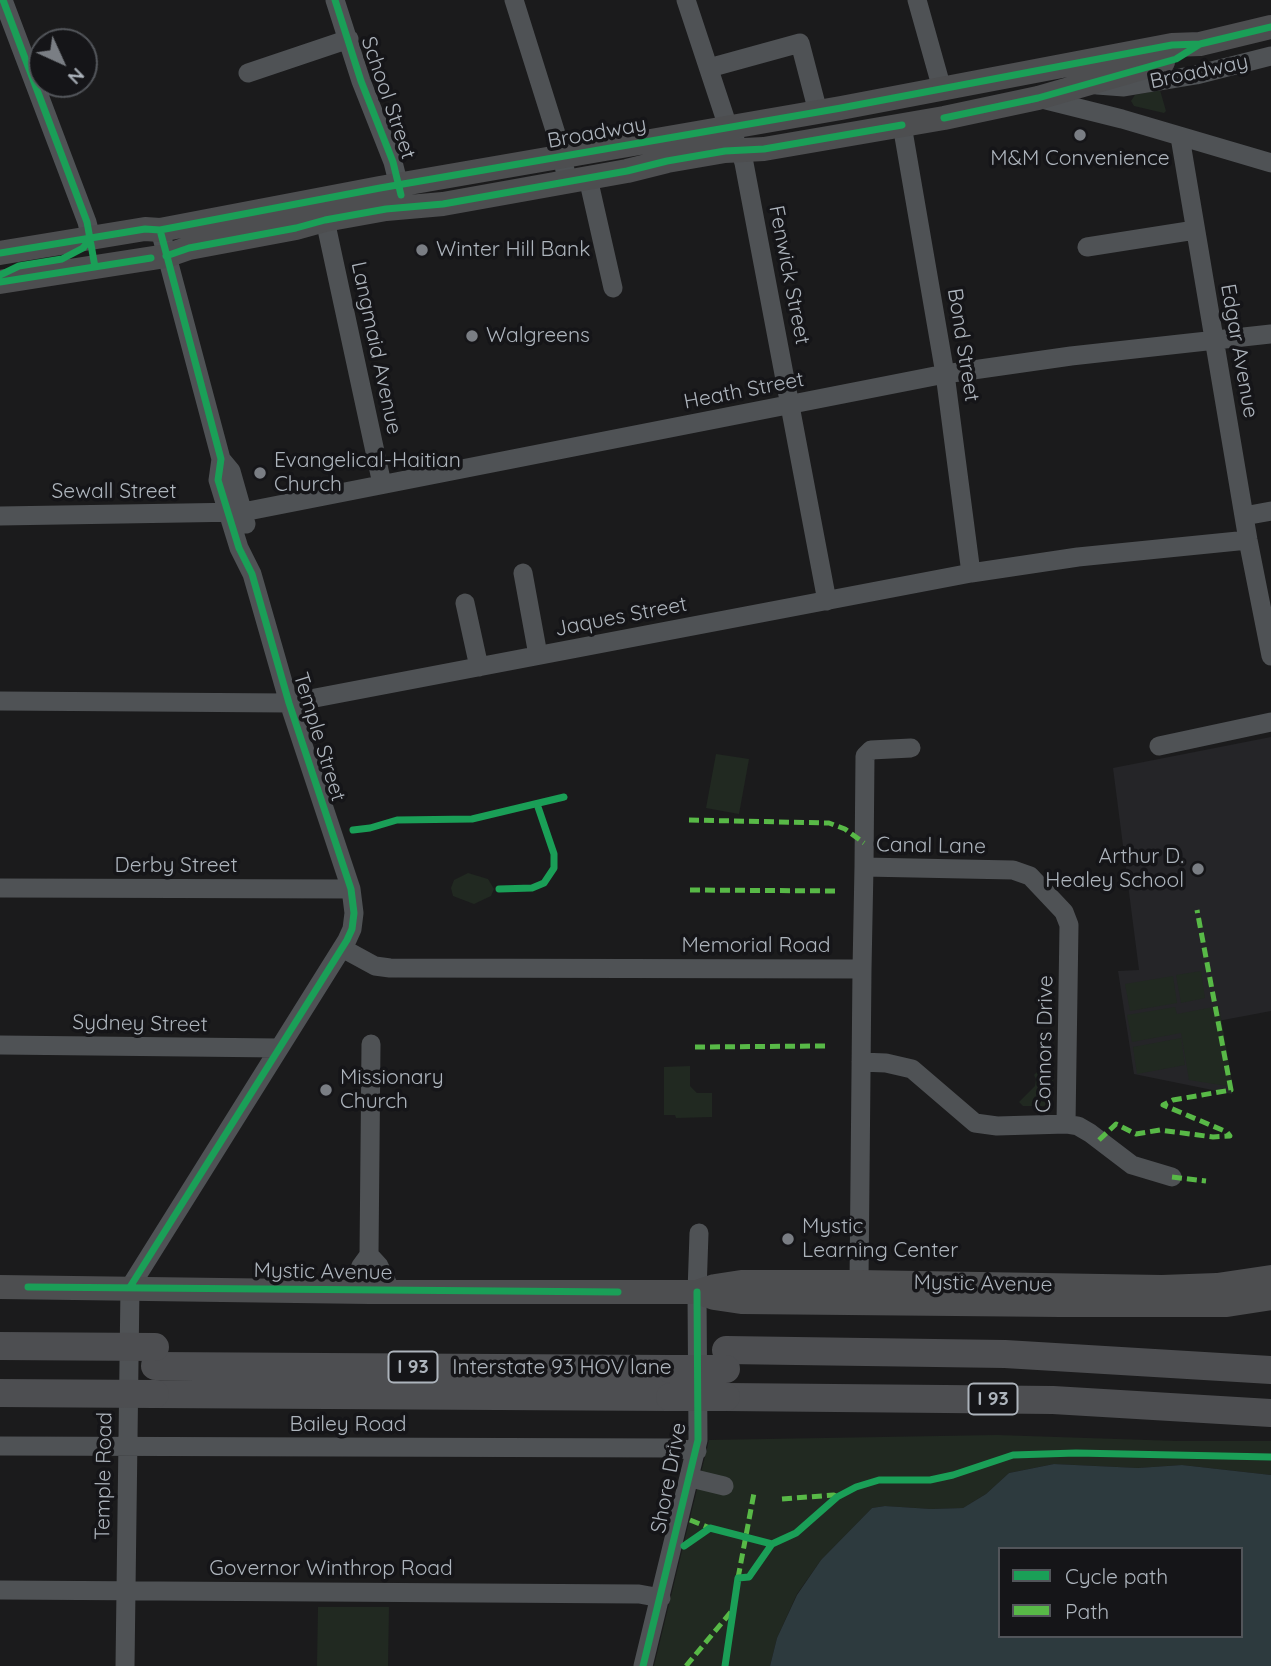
<!DOCTYPE html>
<html>
<head>
<meta charset="utf-8">
<style>
	body { margin:0 }
	#map { position:relative; width:1271px; height:1666px; overflow:hidden; background:#1b1b1c; font-family:Quicksand,sans-serif }
	canvas { display:block }
	.legend { position:absolute; left:998px; top:1547px; width:245px; height:91px; box-sizing:border-box; background:#151518; border:2px solid #52555a; margin:0; padding:9px 12px; list-style:none; font-size:21px; color:#adb4bc }
	.legend li { display:flex; align-items:center; gap:14px; height:35px }
	.legend b { width:35px; border:2px solid #52555a }
	.north { position:absolute; left:28px; top:28px; width:70px; height:70px; box-sizing:border-box; background:#151518; border:2px solid #52555a; border-radius:50%; rotate:135deg; font-size:19px; font-weight:700; line-height:28px; text-align:center; color:#adb4bc }
	.north::after { content:''; display:block; margin:auto; width:24px; height:32px; background:#7a7e84; clip-path:polygon(50% 0,100% 100%,50% 72%,0 100%) }
</style>
</head>
<body>
<div id="map">
<canvas width="1271" height="1666"></canvas>
<ul class="legend">
<li><b style="height:9px;background:#1a9f57"></b>Cycle path</li>
<li><b style="height:9px;background:#58b947"></b>Path</li>
</ul>
<div class="north">N</div>
</div>
<script>
const ctx = document.querySelector('canvas').getContext('2d');
ctx.lineJoin = 'round';
function fill(path, color) { ctx.fillStyle = color; ctx.fill(path, 'evenodd'); }
const shape = rows => new Path2D(rows.map(r => 'M' + r).join(''));
function trace(path, color, width, dash) { ctx.strokeStyle = color; ctx.lineWidth = width; ctx.lineCap = dash ? 'butt' : 'round'; ctx.setLineDash(dash || []); ctx.stroke(path); }
function drawText(font, color, halo, rows, align = 'center') {
  ctx.font = font + ' Quicksand,sans-serif'; ctx.lineWidth = 7; ctx.setLineDash([]); ctx.textBaseline = 'middle'; ctx.strokeStyle = halo; ctx.fillStyle = color; for (const [text, x, y, turn = 0] of rows) {
    ctx.save(); ctx.translate(x, y); ctx.rotate((+turn || 0) * Math.PI / 180); ctx.textAlign = isNaN(turn) ? turn : align; if (halo) ctx.strokeText(text, 0, 0); ctx.fillText(text, 0, 0); ctx.restore();
  }
}
fill(shape([
	[1271,737,1271,1011,1218,1021,1232,1094,1134,1074,1118,971,1139,970,1113,768]
]), '#252528');
fill(shape([
	[1160,90,1166,111,1164,113,1134,106,1131,101,1135,95],
	[716,754,749,759,739,814,706,808],
	[468,873,488,879,494,889,491,896,474,904,453,896,451,888,454,880],
	[1201,971,1205,998,1181,1003,1176,975],
	[1173,976,1177,1003,1130,1011,1125,984],
	[1219,1006,1232,1082,1227,1086,1189,1080,1181,1033,1132,1042,1127,1015,1175,1007,1177,1014],
	[1181,1038,1185,1065,1137,1074,1133,1047],
	[690,1066,690,1086,697,1093,712,1093,712,1117,676,1118,675,1115,664,1115,664,1067],
	[1042,1067,1053,1079,1052,1100,1044,1106,1023,1106,1019,1102,1035,1086,1036,1079,1034,1075],
	[997,1435,1177,1441,1271,1441,1271,1475,1182,1465,1138,1468,1054,1464,1009,1473,986,1494,963,1508,931,1509,885,1506,872,1508,821,1560,797,1594,777,1638,770,1666,654,1666,709,1440],
	[318,1607,389,1607,388,1666,317,1666]
]), '#212921');
fill(shape([
	[1054,1464,1138,1468,1182,1465,1271,1475,1271,1666,770,1666,777,1638,797,1595,821,1560,872,1508,885,1506,931,1509,963,1508,986,1494,1009,1473],
	[1000,1549,1241,1549,1241,1636,1000,1636]
]), '#2d3a3e');
trace(shape([
	[3,0,87,222,91,238],
	[335,0,361,81,393,162,402,198],
	[514,0,558,140,565,170],
	[686,0,728,127,740,150,744,163,827,601],
	[917,0,942,89],
	[709,68,800,43,818,112],
	[248,73,349,39],
	[1097,85,1124,87,1196,75,1271,56],
	[1038,98,1122,119,1271,163],
	[902,125,945,374,971,573],
	[1180,137,1248,540,1271,656],
	[588,178,613,288],
	[325,220,382,484],
	[1087,247,1195,230],
	[221,459,231,471,246,524],
	[0,516,243,512,945,374,1071,356,1271,334],
	[1244,516,1271,511],
	[523,573,538,655],
	[465,603,479,667],
	[0,701,289,703,971,573,1078,557,1248,540],
	[1159,746,1271,722],
	[864,867,865,756,871,750,911,748],
	[0,888,351,889],
	[342,948,375,966,390,968,862,969,859,1282],
	[862,969,864,867,1013,870,1030,876,1064,912,1069,925,1066,1124],
	[0,1045,279,1048],
	[861,1062,886,1063,912,1069,975,1123,997,1126,1066,1124,1078,1126,1090,1133,1132,1165,1172,1177],
	[369,1255,379,1266,391,1291],
	[350,1291,361,1266,369,1255,371,1044],
	[0,1446,674,1448,697,1451],
	[691,1478,724,1486],
	[0,1590,639,1594,661,1598],
	[125,1666,130,1287,347,940,352,929,354,913,351,889,289,703,252,574,239,548,218,480,221,459,160,230],
	[643,1666,698,1440,697,1292,699,1233]
]), '#4f5255', 19);
trace(shape([
	[0,253,145,229,160,230,380,188,841,108,1172,45,1200,44,1271,27],
	[0,282,166,256,189,248,296,228,325,220,386,209,443,204,627,171,667,161,725,151,764,149,944,118,1038,98,1163,62],
	[0,1287,370,1292,697,1292,714,1298,741,1302,1061,1305,1227,1305,1271,1298],
	[697,1292,715,1286,741,1282,859,1282,1162,1287,1217,1285,1271,1277]
]), '#4d4e50', 24);
trace(shape([
	[726,1350,1005,1354,1271,1370],
	[155,1366,670,1369],
	[155,1394,670,1397],
	[726,1397,1053,1400,1271,1413]
]), '#4d4e51', 28);
trace(shape([
	[0,1346,155,1347],
	[670,1369,726,1369],
	[0,1393,155,1394],
	[670,1397,726,1397]
]), '#4d4e51', 28);
trace(shape([
	[689,820,829,823,845,829,864,843],
	[690,890,839,891],
	[695,1047,826,1046],
	[1099,1140,1116,1124,1136,1134,1160,1130,1213,1137,1230,1136,1227,1132,1163,1105,1173,1100,1231,1090,1197,910],
	[1172,1177,1206,1181],
	[782,1499,834,1495,837,1497],
	[690,1520,710,1528],
	[738,1578,754,1493],
	[686,1666,731,1612]
]), '#58b947', 5, [10, 5]);
trace(shape([
	[3,0,87,222,95,267],
	[335,0,361,81,393,162,401,195],
	[944,118,1038,98,1176,59,1200,44],
	[0,253,145,229,160,230,380,188,841,108,1172,45,1200,44,1271,27],
	[166,256,189,248,296,228,325,220,386,209,443,204,627,171,667,161,725,151,764,149,902,125],
	[0,275,19,266,62,259,83,248,91,238],
	[0,282,151,258],
	[353,830,370,828,397,820,472,819,564,797],
	[499,889,532,888,544,883,554,868,554,854,537,804],
	[28,1287,618,1292],
	[130,1287,347,940,352,929,354,913,351,889,289,703,252,574,239,548,218,480,221,459,160,230],
	[684,1546,710,1528,772,1544],
	[643,1666,698,1440,697,1292],
	[725,1666,738,1578,749,1577,772,1544,796,1533,837,1497,856,1487,879,1480,930,1480,953,1475,1013,1455,1076,1453,1271,1457]
]), '#1a9f57', 7);
for (const [x, y, r, color] of [
	[1080,135,7,"#7a7e84"],
	[422,250,7,"#7a7e84"],
	[472,336,7,"#7a7e84"],
	[260,473,7,"#7a7e84"],
	[1198,869,7,"#7a7e84"],
	[326,1090,7,"#7a7e84"],
	[788,1239,7,"#7a7e84"]
]) { const dot = new Path2D(); dot.arc(x, y, r, 0, 2 * Math.PI); ctx.fillStyle = color; ctx.fill(dot); trace(dot, '#151518', 2.5); }
for (const [x, y, w] of [
	[413,1367,49],
	[993,1399,49]
]) { const box = new Path2D(); box.roundRect(x - w / 2, y - 15.5, w, 31, 5); ctx.fillStyle = '#151518'; ctx.fill(box); trace(box, '#adb4bc', 2); }
drawText('bold 19px', '#adb4bc', null, [
	["I 93",413,1367],
	["I 93",993,1399]
]);
drawText('21px', '#adb4bc', '#151518', [
	["Broadway",1199,72,-12],
	["School Street",388,98,71],
	["Broadway",597,133,-10],
	["Fenwick Street",789,275,79],
	["Bond Street",963,345,81],
	["Langmaid Avenue",376,348,78],
	["Edgar Avenue",1239,351,80],
	["Heath Street",744,391,-11],
	["Sewall Street",114,492],
	["Jaques Street",621,617,-11],
	["Temple Street",319,737,73],
	["Canal Lane",931,846,1],
	["Derby Street",176,866],
	["Memorial Road",756,946],
	["Sydney Street",140,1024,1],
	["Connors Drive",1045,1044,-89],
	["Mystic Avenue",323,1272,1],
	["Mystic Avenue",983,1284,1],
	["Interstate 93 HOV lane",562,1368],
	["Bailey Road",348,1425],
	["Temple Road",104,1476,-89],
	["Shore Drive",669,1478,-79],
	["Governor Winthrop Road",331,1569]
]);
drawText('21px', '#adb4bc', '#151518', [
	["M&M Convenience",1080,159,"center"],
	["Winter Hill Bank",436,250],
	["Walgreens",486,336],
	["Evangelical-Haitian",274,461],
	["Church",274,485],
	["Arthur D.",1184,857,"right"],
	["Healey School",1184,881,"right"],
	["Missionary",340,1078],
	["Church",340,1102],
	["Mystic",802,1227],
	["Learning Center",802,1251]
], 'left');
</script>
</body>
</html>
